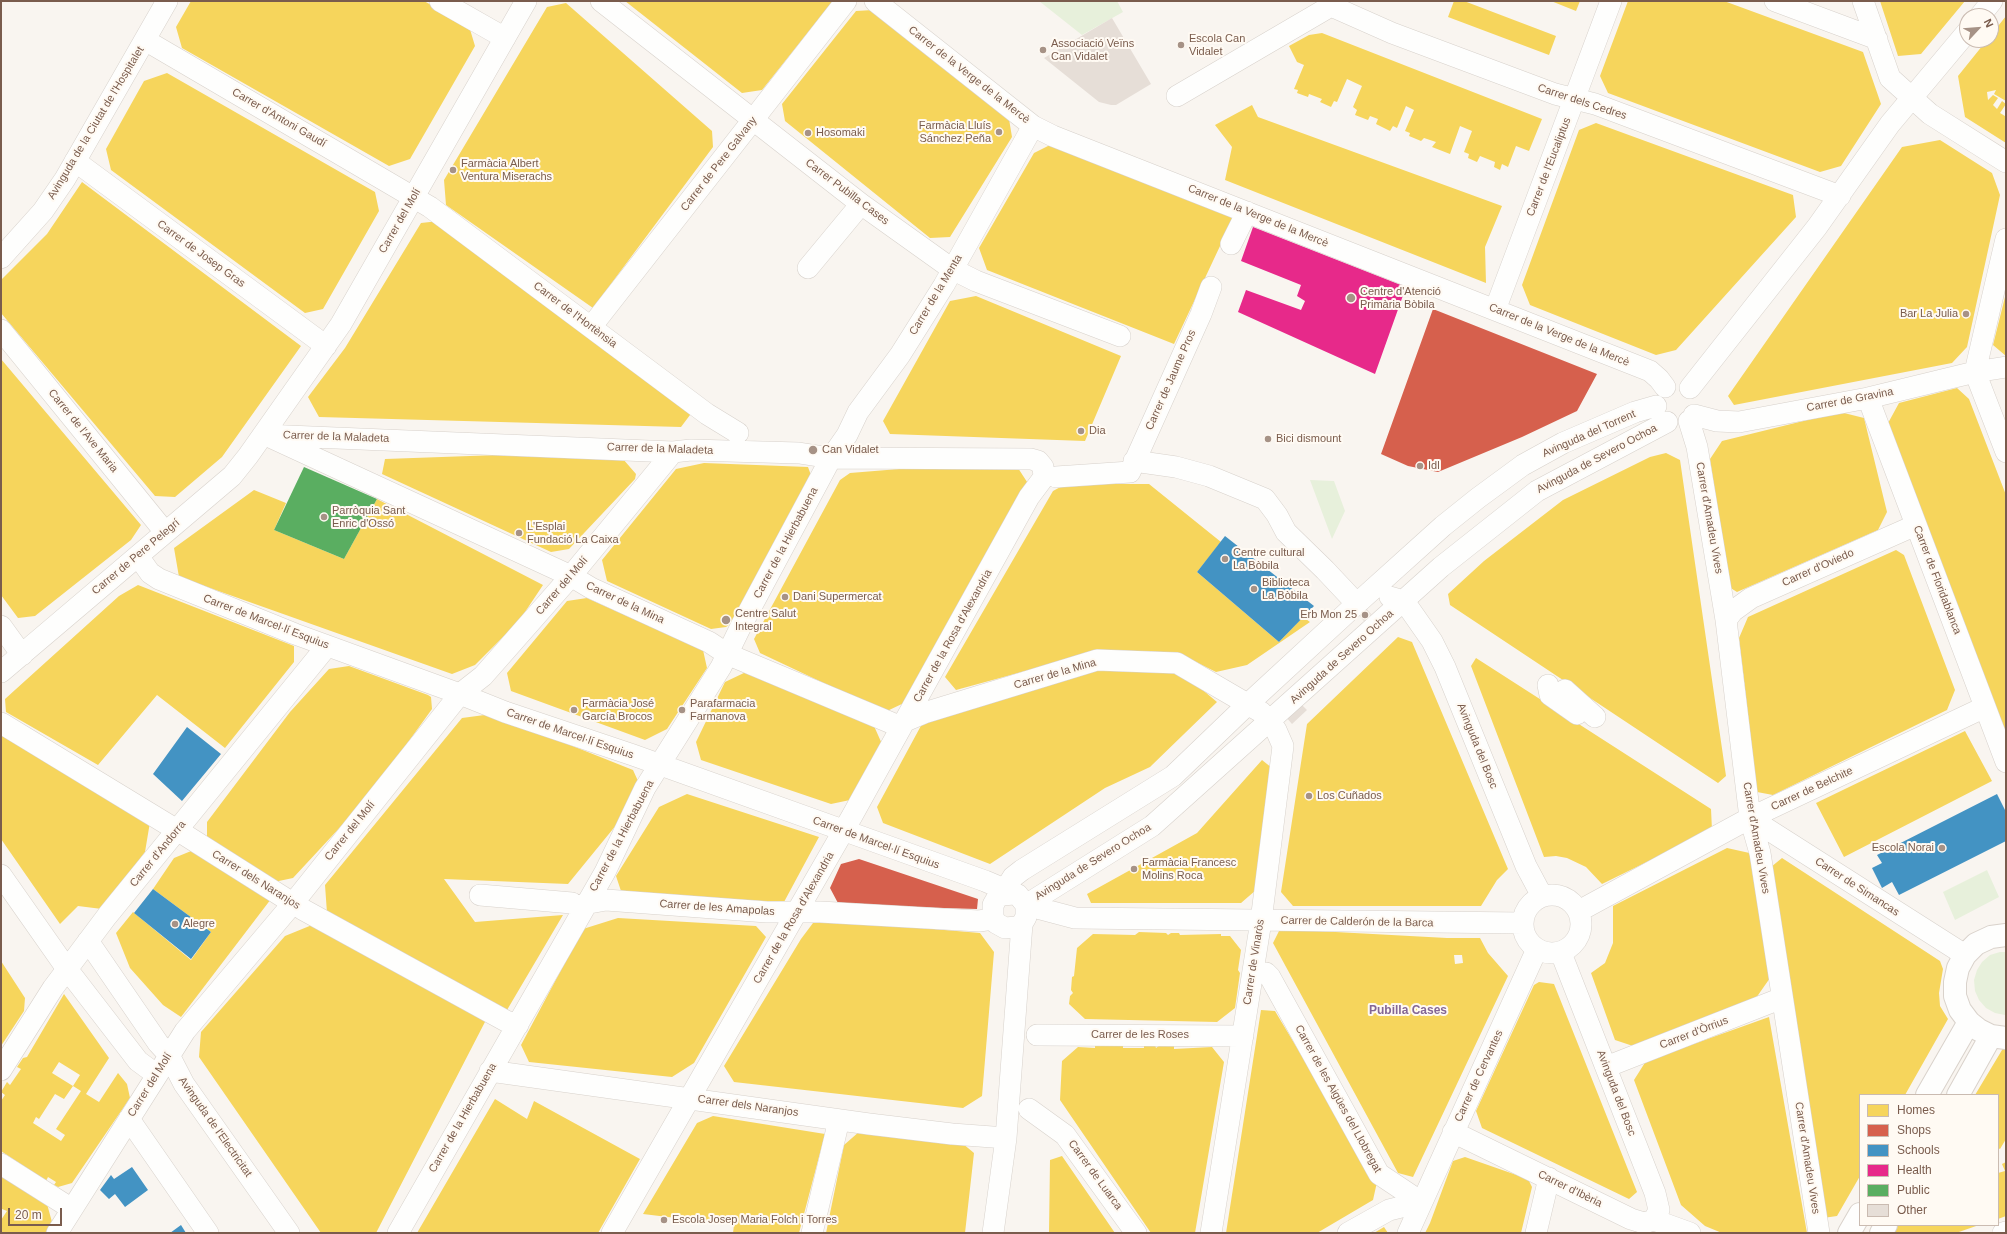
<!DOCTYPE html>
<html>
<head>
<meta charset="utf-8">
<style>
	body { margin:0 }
	#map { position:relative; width:2007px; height:1234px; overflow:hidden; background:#f9f5f0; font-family:Helvetica,sans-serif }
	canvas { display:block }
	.frame { position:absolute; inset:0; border:2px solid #7a5c4d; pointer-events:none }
	.legend { position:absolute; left:1859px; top:1094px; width:140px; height:132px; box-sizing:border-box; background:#fffaf3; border:1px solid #cabbb1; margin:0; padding:5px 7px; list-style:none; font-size:12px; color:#7a5c4d }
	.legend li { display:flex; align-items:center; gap:8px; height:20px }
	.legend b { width:20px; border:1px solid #cabbb1 }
	.north { position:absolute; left:1959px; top:8px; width:40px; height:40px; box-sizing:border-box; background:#fffaf3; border:1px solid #cabbb1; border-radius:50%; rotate:64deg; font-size:11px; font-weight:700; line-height:16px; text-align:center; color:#7a5c4d }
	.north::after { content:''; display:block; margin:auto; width:14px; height:18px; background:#a69286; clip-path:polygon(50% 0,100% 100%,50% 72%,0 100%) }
	.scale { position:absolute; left:8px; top:1208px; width:54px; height:18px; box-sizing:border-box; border:2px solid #7a5c4d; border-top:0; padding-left:5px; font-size:12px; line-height:14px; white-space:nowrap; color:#7a5c4d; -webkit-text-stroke:3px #fffaf3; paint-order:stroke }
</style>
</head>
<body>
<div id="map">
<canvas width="2007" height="1234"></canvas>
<div class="frame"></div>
<ul class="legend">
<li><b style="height:11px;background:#f6d55c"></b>Homes</li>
<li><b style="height:11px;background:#d6604d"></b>Shops</li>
<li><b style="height:11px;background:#4393c3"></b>Schools</li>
<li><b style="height:11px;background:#e7298a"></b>Health</li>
<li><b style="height:11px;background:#5aae61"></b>Public</li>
<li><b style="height:11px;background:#e6ded7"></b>Other</li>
</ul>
<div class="north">N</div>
<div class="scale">20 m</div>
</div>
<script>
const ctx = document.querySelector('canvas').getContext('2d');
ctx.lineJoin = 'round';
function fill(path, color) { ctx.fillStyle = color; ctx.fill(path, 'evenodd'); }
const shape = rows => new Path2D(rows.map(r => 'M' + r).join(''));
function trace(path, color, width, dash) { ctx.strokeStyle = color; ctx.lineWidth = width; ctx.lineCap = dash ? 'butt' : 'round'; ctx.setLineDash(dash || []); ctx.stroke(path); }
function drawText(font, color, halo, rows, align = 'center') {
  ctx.font = font + ' Helvetica,sans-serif'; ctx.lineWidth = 4; ctx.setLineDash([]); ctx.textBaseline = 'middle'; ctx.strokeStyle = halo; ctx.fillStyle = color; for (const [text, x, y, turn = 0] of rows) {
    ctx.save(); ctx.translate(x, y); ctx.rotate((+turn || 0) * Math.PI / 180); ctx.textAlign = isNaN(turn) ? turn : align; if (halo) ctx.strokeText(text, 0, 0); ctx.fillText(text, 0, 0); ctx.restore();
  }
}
fill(shape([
	[1039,1,1117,1,1123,12,1082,35],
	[1310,480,1334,481,1345,511,1332,539],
	[1987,870,1999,897,1955,920,1943,892],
	[2000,952,2006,952,2005,1015,1995,1013,1986,1008,1979,1000,1975,991,1974,980,1977,970,1982,962,1990,955]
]), '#e7f0db');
fill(shape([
	[191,1,424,1,469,26,475,46,410,159,389,166,182,48,176,27],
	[625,1,833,1,762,90,742,93],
	[1454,1,1464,1,1556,36,1549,55,1448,17],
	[1551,1,1580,1,1576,11],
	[1628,1,1724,1,1863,52,1881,104,1841,166,1820,172,1608,93,1600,76],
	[1880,1,1965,1,1921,54,1898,56],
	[566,3,712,131,713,147,593,308,446,205,444,180,547,7],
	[873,10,1009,119,1012,137,950,237,930,238,785,121,782,104,856,11],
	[2006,16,2006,101,1994,94,1996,90,1987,92,1988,100,1993,95,1998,98,1993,105,1997,109,2002,101,2006,104,2000,113,2005,116,2006,114,2006,143,1965,117,1958,76,1987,40,1991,40,1991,35],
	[1322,33,1542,119,1529,151,1516,146,1508,167,1502,164,1500,170,1494,167,1495,162,1480,156,1477,162,1468,158,1469,154,1464,152,1472,131,1460,126,1450,154,1432,147,1436,142,1424,138,1421,141,1409,136,1410,133,1405,131,1414,110,1406,106,1397,128,1393,126,1390,131,1376,124,1378,119,1370,116,1368,120,1355,115,1357,110,1353,107,1362,86,1347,79,1337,102,1334,101,1331,107,1320,102,1322,99,1309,94,1308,97,1297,93,1298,90,1294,89,1304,65,1297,62,1289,46,1309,35],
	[167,73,375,192,379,211,323,309,305,313,111,170,106,149,144,81],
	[1252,105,1258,117,1502,206,1485,247,1486,283,1225,180,1232,147,1215,125],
	[1596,123,1793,195,1796,217,1676,350,1656,355,1530,305,1522,285,1579,130],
	[1940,140,1992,173,2000,195,1967,347,1952,363,1734,405,1728,396,1902,147],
	[1052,144,1236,212,1174,344,987,270,979,248,1034,153],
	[82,182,301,346,222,457,175,497,155,496,1,313,1,280,47,234],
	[439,221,693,411,681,427,319,417,308,397,345,348,421,223],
	[976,296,1121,356,1085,441,890,434,883,421,950,301],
	[2005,297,2006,297,2006,356,1993,345],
	[1,359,141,525,131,540,35,616,18,618,1,595],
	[1957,388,1969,399,2006,495,2006,738,1887,425,1899,403],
	[1840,412,1864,418,1887,512,1878,530,1737,592,1729,587,1710,459,1722,441],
	[555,453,623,459,636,474,635,479,569,549,551,552,382,474,385,459],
	[1666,453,1680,460,1726,776,1718,783,1450,605,1448,594,1484,561,1563,500,1650,457],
	[704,463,808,467,812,478,737,619,726,627,711,629,607,581,602,560,676,469],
	[936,466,1018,468,1029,485,906,702,885,712,760,653,754,639,840,480,850,473],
	[1066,484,1149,484,1221,542,1197,572,1279,642,1303,617,1310,622,1247,665,1216,672,1178,653,1095,652,956,690,945,677,1053,491],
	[254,490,286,503,274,530,344,559,377,499,543,585,519,621,475,665,452,674,179,577,174,548],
	[1896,550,1904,555,1955,690,1947,710,1773,795,1757,792,1739,638,1748,617],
	[138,585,294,646,294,662,225,748,157,695,98,765,6,712,5,699,119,596],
	[587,598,703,650,707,668,667,729,645,740,511,691,507,673,567,601],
	[1398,637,1412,642,1508,869,1497,880,1481,906,1293,906,1281,892,1307,724],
	[1476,658,1711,809,1712,830,1602,884,1586,867,1567,858,1556,856,1544,857,1471,666],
	[349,666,428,695,431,697,432,709,370,795,293,878,274,882,207,841,207,822,290,712,329,669],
	[1104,667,1180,671,1217,702,1150,767,1105,788,990,864,883,823,877,807,923,722],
	[746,672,874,726,882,744,850,800,831,804,701,760,696,742,725,682],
	[492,714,633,770,638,781,626,813,568,884,444,879,475,922,563,915,507,1010,327,913,325,885,462,718],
	[1965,731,1992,781,1844,857,1816,803],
	[1,735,150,822,145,852,102,909,78,906,60,924,1,839],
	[1262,760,1272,768,1256,890,1241,903,1091,903,1087,894,1197,833],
	[687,794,819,837,784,902,622,894,616,876,659,807],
	[1727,848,1754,854,1770,978,1756,998,1633,1046,1615,1040,1591,973,1605,963,1613,943,1613,906],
	[196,849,271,899,181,1017,163,1005,130,968,116,933,133,912,191,960,211,932,153,889,174,858],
	[1782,858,1940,961,1943,969,1939,993,1940,1006,1948,1019,1905,1095,1860,1095,1860,1176,1837,1216,1823,1218,1771,867],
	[618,918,756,926,766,937,694,1063,672,1077,529,1062,521,1045,583,929],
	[816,919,980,933,994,952,982,1096,963,1108,734,1082,724,1066,801,939],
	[312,925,486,1020,376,1233,321,1233,199,1057,201,1032,285,936],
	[1280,929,1447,938,1480,938,1488,953,1508,976,1413,1177,1398,1173,1273,943],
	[1454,955,1462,955,1463,963,1455,964],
	[1139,932,1166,933,1168,935,1171,933,1179,933,1180,935,1221,934,1221,936,1230,936,1241,950,1238,970,1240,973,1235,1008,1217,1022,1085,1019,1069,1004,1070,996,1073,993,1071,990,1072,977,1074,976,1077,948,1093,934,1135,935],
	[1,961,25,998,24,1011,1,1046],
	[1539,982,1554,984,1637,1192,1629,1199,1482,1128,1476,1111,1534,985],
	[64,994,109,1058,86,1094,99,1102,118,1073,127,1084,130,1098,72,1183,58,1187,54,1185,56,1182,48,1177,46,1181,1,1151,1,1101,5,1095,1,1092,7,1082,10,1085,21,1069,17,1067,23,1058,27,1057],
	[59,1062,80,1075,73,1086,81,1091,56,1129,65,1135,61,1141,33,1123,36,1117,39,1119,55,1094,64,1099,73,1086,52,1073],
	[1261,1010,1275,1011,1377,1182,1373,1200,1317,1233,1226,1233],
	[1769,1017,1807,1233,1722,1233,1705,1226,1681,1205,1634,1080,1646,1061],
	[1095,1045,1123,1045,1123,1048,1144,1048,1144,1045,1155,1045,1156,1048,1160,1045,1174,1046,1174,1049,1212,1047,1224,1062,1195,1233,1151,1233,1060,1100,1062,1061,1078,1047,1095,1048],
	[2005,1045,2006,1139,2000,1149,1998,1148,1998,1095,1975,1095],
	[495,1099,527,1119,534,1101,640,1159,598,1233,417,1233],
	[713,1116,825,1134,799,1233,733,1233,734,1225,643,1214,697,1123],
	[860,1131,962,1143,974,1153,965,1233,826,1233,844,1145],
	[1062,1156,1115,1233,1049,1233,1050,1160],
	[1465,1157,1528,1179,1532,1187,1521,1233,1425,1233,1430,1223,1453,1161],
	[2006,1162,2006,1216,1998,1219,1998,1173,2005,1171,2002,1164],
	[1,1173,47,1204,52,1222,45,1233,1,1233,1,1220,7,1211,2,1209,1,1210],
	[1897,1225,1979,1225,1956,1233,1892,1233],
	[1384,1227,1388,1233,1374,1233]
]), '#f6d55c');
fill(shape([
	[1433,309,1597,374,1577,411,1522,437,1438,472,1408,466,1381,454],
	[859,859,978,899,977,909,839,905,830,888,841,864]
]), '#d6604d');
fill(shape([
	[1225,536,1314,606,1279,642,1197,572],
	[187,727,221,754,182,801,153,774],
	[1997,794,2006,812,2006,841,1899,895,1892,882,1882,888,1872,868,1882,863,1877,855],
	[153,889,211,932,191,959,134,913],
	[132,1167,148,1190,125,1207,115,1194,109,1199,100,1190,111,1175,114,1179],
	[181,1225,186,1233,170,1233]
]), '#4393c3');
fill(shape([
	[1253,227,1406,287,1375,374,1238,312,1246,290,1301,310,1305,301,1297,296,1301,285,1241,261]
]), '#e7298a');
fill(shape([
	[304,467,377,499,344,559,274,530]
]), '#5aae61');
fill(shape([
	[1112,18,1151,84,1116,105,1111,105,1099,102,1044,58],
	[1365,607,1371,614,1364,621,1358,614],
	[1300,703,1307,710,1292,724,1286,717]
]), '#e6ded7');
const street = shape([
	[440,1,505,38],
	[601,1,861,204,952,269,976,281,1120,336],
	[875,1,1033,126,1053,136,1650,371,1659,379,1665,387],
	[1328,1,1331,6,1392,33,1555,94,1595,104,1840,196],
	[1775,1,1877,39],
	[1863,1,1890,78,1930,114,2006,162],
	[1980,16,1992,1],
	[145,40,430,207,707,414,738,433],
	[1177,96,1331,6],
	[75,161,326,346],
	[2006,239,1975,372,2006,452],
	[1231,244,1247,212],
	[1,258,43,211,65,179,167,1],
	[808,268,861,204],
	[1495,310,1611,1],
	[591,327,846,1],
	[1,330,165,532],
	[1690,388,1817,227,1890,124,1967,32],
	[1868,398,2006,762],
	[1694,415,1717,421,1739,422,1868,398,1975,372,2006,367],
	[1689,421,1697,447,1726,620,1750,818,1760,853,1819,1233],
	[264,435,673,452,691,450,799,453,831,458,1031,459,1038,461,1043,467,1044,477,1029,497,852,816,612,1233],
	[270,437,571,576,591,588,709,642,727,654,901,727],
	[1134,461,1176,467,1209,476,1265,499,1277,515,1286,532,1325,570,1357,604],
	[1056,477,1130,472,1201,314,1211,287],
	[138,556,150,573,159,579,295,634,460,694,505,712,633,755,985,881,1018,895,1026,905,1026,917,1022,924,1017,927,1005,928,996,923,993,917,993,905,997,898,1002,895,1014,894],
	[1390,597,1404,601,1432,641,1445,667,1526,866,1542,896],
	[1726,620,1733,611,1751,598,1916,525],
	[1,626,22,655],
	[1,672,232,476,248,456,341,324,526,1],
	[1548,685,1550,695,1577,714,1579,710,1562,695,1565,690,1595,717],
	[905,721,924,713,1097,660,1177,663,1261,712,1276,730,1283,746,1261,921,1211,1233],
	[1,723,185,835,302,909,506,1021,518,1025],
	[1750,818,1965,955],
	[1,875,67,969,138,1061,157,1075],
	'1523 924a29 29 0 1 1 58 0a29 29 0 1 1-58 0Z',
	[480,895,572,903],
	[1002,895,1013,877,1022,870,1173,776,1248,704,1352,608,1443,526,1478,498,1523,465,1563,443,1635,412,1656,406],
	[584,904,606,900,767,912,820,912,979,921,986,920,993,917],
	[1026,905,1152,826,1441,567,1537,491,1667,422],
	[1026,905,1075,918,1523,923],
	[1579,911,1750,818,1985,707],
	[88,941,158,1043,169,1055,184,1084,289,1233],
	[1561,953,1655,1193,1659,1210,1654,1220],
	[1266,973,1270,977,1379,1174,1421,1202],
	[1037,1035,1243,1036],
	[1606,1067,1782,998],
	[1,1070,53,988,107,916,327,646],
	[490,1071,869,1124,952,1134,1006,1138],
	[1029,1109,1065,1135,1136,1233],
	[129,1119,208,1233],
	[1453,1132,1631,1219,1644,1223,1654,1220,1690,1233],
	[1,1164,72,1209],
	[57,1233,185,1031,294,902,460,694,483,676,571,576,673,452],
	[398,1233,605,872,645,788,721,667,742,624,831,458,847,435,858,412,900,355,944,285,1033,126],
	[812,1233,839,1120],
	[993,1233,1006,1138,1022,924],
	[1348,1233,1389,1210,1421,1202],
	[1408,1233,1537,949],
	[1536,1233,1549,1178],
	[2003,1233,2006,1232]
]);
const secondary = shape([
	[2006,935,1991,937,1976,944,1965,955,1958,968,1955,982,1955,996,1960,1010,1969,1022,1979,1030,1991,1036,2006,1038],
	[1927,1095,1969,1022],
	[1958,1095,1991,1036],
	[1849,1233,1860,1214],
	[1881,1233,1886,1225]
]);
trace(street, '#d7d1cb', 22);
trace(secondary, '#d9d2cb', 24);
trace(street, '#fefefd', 21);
trace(secondary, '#fefefd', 22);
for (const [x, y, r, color] of [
	[1181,45,4,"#a69286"],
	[1043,50,4,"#a69286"],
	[999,132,4,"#a69286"],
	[808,133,4,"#a69286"],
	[453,170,4,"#a69286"],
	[1351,298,5,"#a69286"],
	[1966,314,4,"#a69286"],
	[1081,431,4,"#a69286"],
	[1268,439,4,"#a69286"],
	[813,450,5,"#a69286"],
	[1420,466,4,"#a69286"],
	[324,517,4,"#a69286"],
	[519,533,4,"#a69286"],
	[1225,559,4,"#a69286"],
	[1254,589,4,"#a69286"],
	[785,597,4,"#a69286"],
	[1365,615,4,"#a69286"],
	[726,620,5,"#a69286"],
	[574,710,4,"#a69286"],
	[682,710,4,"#a69286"],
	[1309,796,4,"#a69286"],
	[1942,848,4,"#a69286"],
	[1134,869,4,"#a69286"],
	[175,924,4,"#a69286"],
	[664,1220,4,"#a69286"]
]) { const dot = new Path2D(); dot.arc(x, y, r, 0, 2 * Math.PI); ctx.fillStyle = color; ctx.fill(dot); trace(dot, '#fffaf3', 1.5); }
drawText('11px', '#7a5c4d', '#fffaf3', [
	["Escola Can",1189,39],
	["Vidalet",1189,52],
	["Associació Veïns",1051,44],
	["Can Vidalet",1051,57],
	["Farmàcia Lluís",991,126,"right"],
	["Sánchez Peña",991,139,"right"],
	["Hosomaki",816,133],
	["Farmàcia Albert",461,164],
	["Ventura Miserachs",461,177],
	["Centre d'Atenció",1360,292],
	["Primària Bòbila",1360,305],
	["Bar La Julia",1958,314,"right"],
	["Dia",1089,431],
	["Bici dismount",1276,439],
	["Can Vidalet",822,450],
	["Idl",1428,466],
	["Parròquia Sant",332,511],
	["Enric d'Ossó",332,524],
	["L'Esplai",527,527],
	["Fundació La Caixa",527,540],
	["Centre cultural",1233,553],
	["La Bòbila",1233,566],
	["Biblioteca",1262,583],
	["La Bòbila",1262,596],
	["Dani Supermercat",793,597],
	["Centre Salut",735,614],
	["Integral",735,627],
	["Erb Mon 25",1357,615,"right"],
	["Farmàcia José",582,704],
	["García Brocos",582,717],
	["Parafarmacia",690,704],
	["Farmanova",690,717],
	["Los Cuñados",1317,796],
	["Escola Norai",1934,848,"right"],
	["Farmàcia Francesc",1142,863],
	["Molins Roca",1142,876],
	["Alegre",183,924],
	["Escola Josep Maria Folch i Torres",672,1220]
], 'left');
drawText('11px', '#7a5c4d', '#fffaf3', [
	["Carrer de la Verge de la Mercè",969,75,38],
	["Carrer dels Cedres",1582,102,18],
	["Carrer d'Antoni Gaudí",279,118,30],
	["Avinguda de la Ciutat de l'Hospitalet",96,123,-59],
	["Carrer de Pere Galvany",719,164,-52],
	["Carrer de l'Eucaliptus",1549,167,-69],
	["Carrer Pubilla Cases",847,192,37],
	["Carrer de la Verge de la Mercè",1258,216,22],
	["Carrer del Molí",400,221,-60],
	["Carrer de Josep Gras",201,254,36],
	["Carrer de la Menta",936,295,-59],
	["Carrer de l'Hortènsia",575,315,37],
	["Carrer de la Verge de la Mercè",1559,335,22],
	["Carrer de Jaume Pros",1171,380,-66],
	["Carrer de Gravina",1850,400,-11],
	["Carrer de l'Ave Maria",83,431,51],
	["Avinguda del Torrent",1589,434,-24],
	["Carrer de la Maladeta",336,437,2],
	["Carrer de la Maladeta",660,449,2],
	["Avinguda de Severo Ochoa",1597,459,-28],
	["Carrer d'Amadeu Vives",1709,518,80],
	["Carrer de la Hierbabuena",786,543,-62],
	["Carrer de Pere Pelegrí",136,557,-40],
	["Carrer d'Oviedo",1818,568,-24],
	["Carrer de Floridablanca",1937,580,69],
	["Carrer del Molí",562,586,-49],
	["Carrer de la Mina",625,603,25],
	["Carrer de Marcel·lí Esquius",266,622,21],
	["Carrer de la Rosa d'Alexandria",953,636,-61],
	["Avinguda de Severo Ochoa",1342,657,-42],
	["Carrer de la Mina",1055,674,-16],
	["Carrer de Marcel·lí Esquius",570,734,19],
	["Avinguda del Bosc",1477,746,68],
	["Carrer de Belchite",1812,789,-25],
	["Carrer del Molí",350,831,-51],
	["Carrer de la Hierbabuena",622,836,-62],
	["Carrer d'Amadeu Vives",1756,838,80],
	["Carrer de Marcel·lí Esquius",876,843,20],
	["Carrer d'Andorra",158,854,-51],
	["Avinguda de Severo Ochoa",1093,862,-32],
	["Carrer dels Naranjos",256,880,32],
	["Carrer de Simancas",1857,887,33],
	["Carrer de les Amapolas",717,908,4],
	["Carrer de la Rosa d'Alexandria",794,918,-60],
	["Carrer de Calderón de la Barca",1357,922,1],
	["Carrer de Vinaròs",1254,962,-81],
	["Carrer d'Òrrius",1694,1033,-21],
	["Carrer de les Roses",1140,1035],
	["Carrer de Cervantes",1479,1076,-65],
	["Carrer del Molí",150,1085,-58],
	["Avinguda del Bosc",1616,1093,69],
	["Carrer de les Aigües del Llobregat",1338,1099,61],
	["Carrer dels Naranjos",748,1106,8],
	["Carrer de la Hierbabuena",463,1118,-60],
	["Avinguda de l'Electricitat",215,1127,55],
	["Carrer d'Amadeu Vives",1807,1158,81],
	["Carrer de Luarca",1095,1175,54],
	["Carrer d'Ibèria",1570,1189,26]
]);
drawText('bold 12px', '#846695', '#fffaf3', [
	["Pubilla Cases",1408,1011]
]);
</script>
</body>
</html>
